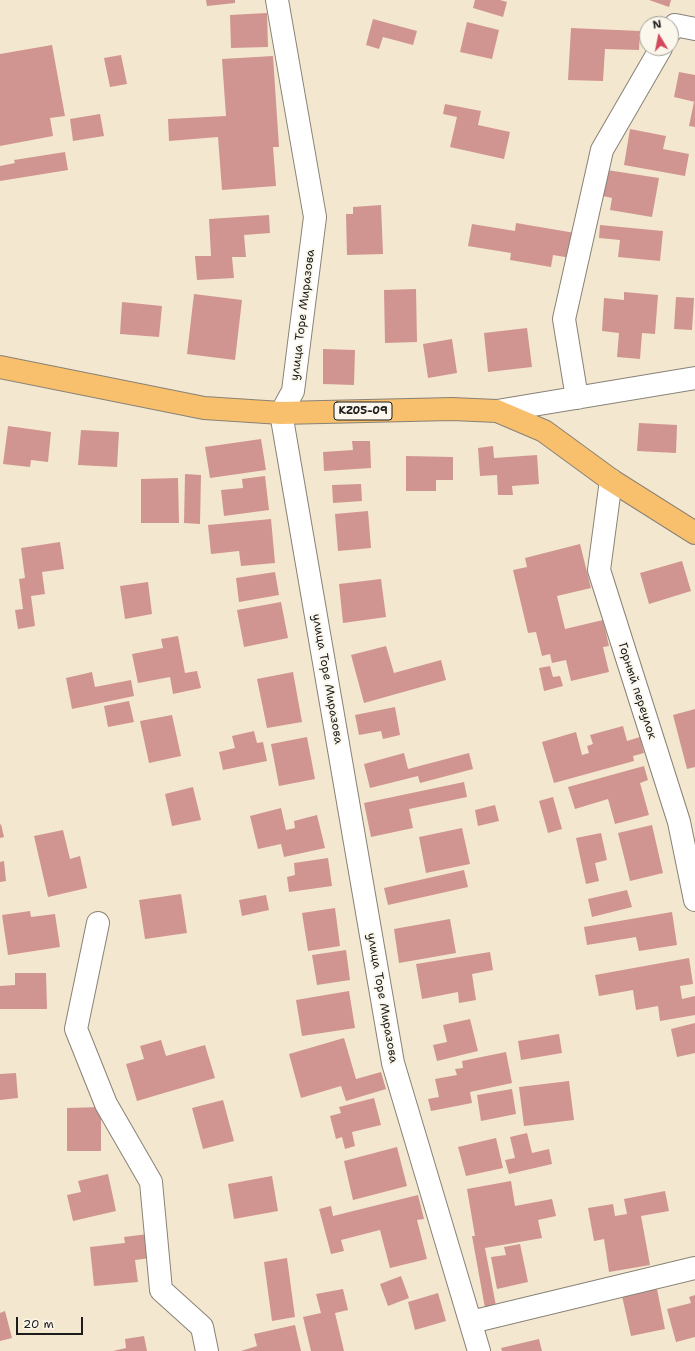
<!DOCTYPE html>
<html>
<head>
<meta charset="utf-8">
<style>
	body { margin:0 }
	#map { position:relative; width:695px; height:1351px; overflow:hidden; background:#f4e7cf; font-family:"Shantell Sans",sans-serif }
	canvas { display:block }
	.north { position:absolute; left:639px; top:16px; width:40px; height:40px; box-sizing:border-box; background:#fbf7ec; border:1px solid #a29f99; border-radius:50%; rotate:350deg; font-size:11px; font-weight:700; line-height:16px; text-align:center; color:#1c1c1c }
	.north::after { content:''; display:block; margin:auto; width:14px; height:18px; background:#d1495b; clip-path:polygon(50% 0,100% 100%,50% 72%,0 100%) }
	.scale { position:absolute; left:16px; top:1317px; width:67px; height:18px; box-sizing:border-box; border:2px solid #1c1c1c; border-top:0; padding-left:5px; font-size:12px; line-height:14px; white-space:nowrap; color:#1c1c1c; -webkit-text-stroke:3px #fbf7ec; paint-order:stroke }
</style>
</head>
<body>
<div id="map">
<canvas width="695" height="1351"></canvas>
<div class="north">N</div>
<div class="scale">20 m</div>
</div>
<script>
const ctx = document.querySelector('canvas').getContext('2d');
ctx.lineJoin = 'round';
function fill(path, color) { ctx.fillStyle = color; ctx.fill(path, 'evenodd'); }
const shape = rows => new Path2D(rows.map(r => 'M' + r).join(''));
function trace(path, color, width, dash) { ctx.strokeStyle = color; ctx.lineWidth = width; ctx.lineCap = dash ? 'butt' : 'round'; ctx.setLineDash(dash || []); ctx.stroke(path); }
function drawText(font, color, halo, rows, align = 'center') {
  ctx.font = font + ' "Shantell Sans",sans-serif'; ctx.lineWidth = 4; ctx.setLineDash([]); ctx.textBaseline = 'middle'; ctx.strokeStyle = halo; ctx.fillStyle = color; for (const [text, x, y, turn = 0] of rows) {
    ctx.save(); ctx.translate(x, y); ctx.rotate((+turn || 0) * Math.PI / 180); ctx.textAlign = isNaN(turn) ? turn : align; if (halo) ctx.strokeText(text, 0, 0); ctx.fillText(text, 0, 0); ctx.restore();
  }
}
fill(shape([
	[206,0,235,0,235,3,207,6],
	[475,0,500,0,507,2,503,17,473,8],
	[649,0,671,0,669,7],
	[267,13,268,47,231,48,230,15],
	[373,19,417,31,413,45,383,37,379,49,366,45],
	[467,22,499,30,492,59,460,52],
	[571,28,640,31,639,50,605,49,603,81,568,80],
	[52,45,65,116,50,118,53,136,0,146,0,54],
	[121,55,127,84,110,87,104,58],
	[273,56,279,147,273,147,276,186,222,190,218,137,169,141,168,119,226,116,222,59],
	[679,72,695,75,695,102,674,97],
	[694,102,695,102,695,127,689,126],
	[445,104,481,111,478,125,510,132,504,159,450,147,457,117,443,114],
	[100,114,104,136,73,141,70,119],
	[630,129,666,136,663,149,689,154,685,176,624,165],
	[65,152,68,170,0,181,0,166,15,163,14,160],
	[607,170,659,178,652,217,610,210,612,198,603,196],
	[381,205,383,254,347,255,346,214,353,214,353,207],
	[269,215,270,233,244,235,246,257,232,257,234,278,197,280,195,256,211,256,209,219],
	[516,223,575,233,571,258,553,255,551,267,510,260,511,253,468,246,472,224,515,231],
	[600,225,663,231,660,261,618,257,620,240,599,238],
	[416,289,417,342,385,343,384,290],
	[624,292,658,295,655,334,642,333,640,359,617,357,619,333,602,331,604,298,624,300],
	[194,294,242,300,235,360,187,354],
	[676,297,694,298,692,330,674,329],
	[122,302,162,306,159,337,120,334],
	[527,328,532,367,488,372,484,333],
	[452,339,457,373,428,378,423,344],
	[323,349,355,350,354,385,323,384],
	[639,423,677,425,676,453,637,451],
	[8,426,51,432,48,462,31,460,30,467,3,464],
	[81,430,119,432,117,467,78,465],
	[261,439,266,470,210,478,205,447],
	[352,441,370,441,371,468,324,471,323,452,353,450],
	[493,446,494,458,537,455,539,484,512,486,513,495,498,495,497,475,480,476,478,448],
	[406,456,453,457,453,480,436,480,436,491,406,491],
	[185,474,201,475,200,524,184,523],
	[265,476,269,510,224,516,221,490,243,488,242,479],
	[178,478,179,523,141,523,141,479],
	[361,484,362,501,333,503,332,485],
	[368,511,371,548,338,551,335,514],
	[271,519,275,563,241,566,239,551,211,554,208,525],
	[60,542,64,569,42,572,45,594,31,596,35,626,18,629,15,610,23,609,19,579,25,578,21,548],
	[580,544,591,588,557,596,565,629,603,620,609,646,603,647,609,672,571,681,566,660,552,663,550,654,542,656,536,632,528,633,513,570,527,567,525,558],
	[682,561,691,591,649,604,640,573],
	[275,572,279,595,239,602,236,578],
	[381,579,386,617,343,623,339,584],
	[148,582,152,614,125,619,120,586],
	[281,602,288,638,244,647,237,610],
	[178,636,185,673,197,671,201,688,173,694,170,677,138,683,132,654,163,648,161,639],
	[386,646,394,673,441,660,446,680,364,703,351,655],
	[550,666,553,677,560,676,563,686,544,691,539,668],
	[92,672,95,687,131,680,134,696,72,709,66,678],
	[293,672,302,722,267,728,257,679],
	[129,701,134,722,108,727,104,706],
	[395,707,400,735,383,739,381,731,359,735,355,715],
	[695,709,695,767,687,769,673,715],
	[172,715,181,756,149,763,140,721],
	[623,726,627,741,640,737,644,753,633,756,634,761,554,783,542,742,576,732,582,755,589,753,587,746,593,744,590,735],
	[254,731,257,743,263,742,267,761,223,770,219,752,235,748,232,736],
	[307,737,315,779,279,786,271,744],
	[404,753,408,769,469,753,473,769,420,783,418,776,370,788,364,764],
	[644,766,648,780,640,783,649,815,615,824,608,799,575,809,568,787],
	[464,782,467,797,409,809,413,828,371,837,364,803],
	[193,787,201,820,172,826,165,794],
	[553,797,562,829,548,833,539,801],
	[495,805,499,821,478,826,475,810],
	[281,808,286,830,295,828,294,821,317,815,325,848,284,857,281,844,258,849,250,816],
	[1,824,4,837,0,838,0,825],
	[652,825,663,873,630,881,618,833],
	[462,828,470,864,426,873,419,837],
	[63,830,70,859,80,856,87,888,48,897,34,836],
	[601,833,607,860,595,863,599,881,586,884,576,838],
	[328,858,332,886,289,892,287,877,295,875,294,863],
	[4,861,6,881,0,882,0,862],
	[464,870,468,887,388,905,384,888],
	[627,890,632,907,592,917,588,899],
	[181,894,187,933,145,939,139,900],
	[266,895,269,910,242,916,239,900],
	[335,908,340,946,308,951,302,913],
	[30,911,31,917,55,914,60,947,8,955,2,915],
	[672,912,677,945,639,951,636,937,587,945,584,927],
	[450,919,456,953,399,963,394,929],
	[346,950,350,980,317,985,312,955],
	[490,952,493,970,472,974,476,1000,459,1003,458,992,422,999,416,964],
	[689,958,693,984,680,986,682,999,695,996,695,1015,660,1021,658,1006,636,1010,633,990,599,996,595,975],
	[15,973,46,973,47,1009,0,1009,0,986,15,985],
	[349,991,355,1028,302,1036,296,1000],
	[470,1019,478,1051,437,1061,433,1045,447,1042,443,1025],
	[695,1023,695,1053,677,1057,671,1029],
	[559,1034,562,1053,521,1060,518,1041],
	[344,1038,356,1079,381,1072,386,1089,346,1101,341,1086,301,1098,289,1054],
	[161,1040,166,1056,205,1045,215,1078,137,1101,126,1064,144,1059,140,1046],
	[506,1052,512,1083,470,1092,472,1103,431,1111,428,1099,439,1097,435,1079,457,1075,455,1069,463,1068,462,1061],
	[16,1073,18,1098,0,1100,0,1074],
	[569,1081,574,1120,524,1126,519,1087],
	[512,1089,516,1114,481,1121,477,1095],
	[374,1098,381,1125,352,1132,355,1146,345,1149,342,1137,336,1139,330,1116,341,1113,339,1107],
	[223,1100,234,1141,203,1149,192,1108],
	[101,1107,101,1151,67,1151,67,1108],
	[527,1133,532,1153,549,1149,552,1164,509,1174,505,1160,515,1158,510,1137],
	[496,1138,503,1168,466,1176,458,1147],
	[397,1147,407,1186,353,1200,344,1161],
	[108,1174,116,1211,73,1221,67,1195,81,1192,78,1181],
	[272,1176,278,1211,234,1219,228,1184],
	[511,1181,515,1206,552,1199,556,1216,538,1220,542,1238,485,1248,496,1306,485,1308,472,1236,475,1236,467,1189],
	[665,1191,669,1211,641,1216,650,1265,609,1272,604,1239,594,1241,588,1208,613,1204,615,1216,627,1214,624,1199],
	[418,1195,424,1219,417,1220,427,1259,390,1268,380,1230,341,1240,344,1251,331,1254,319,1209,331,1206,333,1216],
	[148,1234,150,1258,135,1260,138,1282,94,1286,90,1247,125,1243,124,1237],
	[520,1244,528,1282,497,1289,491,1257,506,1255,504,1247],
	[287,1258,295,1317,272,1321,264,1262],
	[401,1276,409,1298,388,1306,380,1284],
	[343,1289,348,1310,335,1313,344,1351,311,1351,303,1317,321,1313,316,1294],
	[657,1289,665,1329,631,1336,622,1296],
	[438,1293,446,1321,415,1330,408,1302],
	[695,1295,695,1337,676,1342,667,1309,691,1303,689,1297],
	[5,1311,12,1338,0,1341,0,1313],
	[295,1325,301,1351,241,1351,257,1346,254,1334],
	[144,1336,147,1351,113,1351,126,1348,125,1339],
	[539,1339,542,1351,502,1351,501,1348]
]), '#d09590');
const minor = shape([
	[277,0,315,217,293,391,281,413,393,1063,479,1351],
	[671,31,675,25,695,29],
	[577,398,564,319,602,150,661,48],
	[497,411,695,378],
	[611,480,599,570,679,822,695,900],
	[98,923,76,1029,106,1104,151,1182,161,1290,202,1327,207,1351],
	[471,1322,695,1268]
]);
const primary = shape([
	[0,367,204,408,281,413,452,409,497,411,544,431,611,480,695,533]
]);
trace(minor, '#888276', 24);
trace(primary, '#888276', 24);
trace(minor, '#fff', 22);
trace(primary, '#f8bf6c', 22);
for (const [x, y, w] of [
	[363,411,58]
]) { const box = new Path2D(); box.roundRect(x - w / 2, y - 9, w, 18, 3); ctx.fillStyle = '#fbf7ec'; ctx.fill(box); trace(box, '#1c1c1c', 1); }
drawText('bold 11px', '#1c1c1c', null, [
	["KZ05-09",363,411]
]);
drawText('12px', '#1c1c1c', '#fbf7ec', [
	["улица Торе Миразова",303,315,-83],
	["улица Торе Миразова",327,679,80],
	["Горный переулок",637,691,72],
	["улица Торе Миразова",382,998,80]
]);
</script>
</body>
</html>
